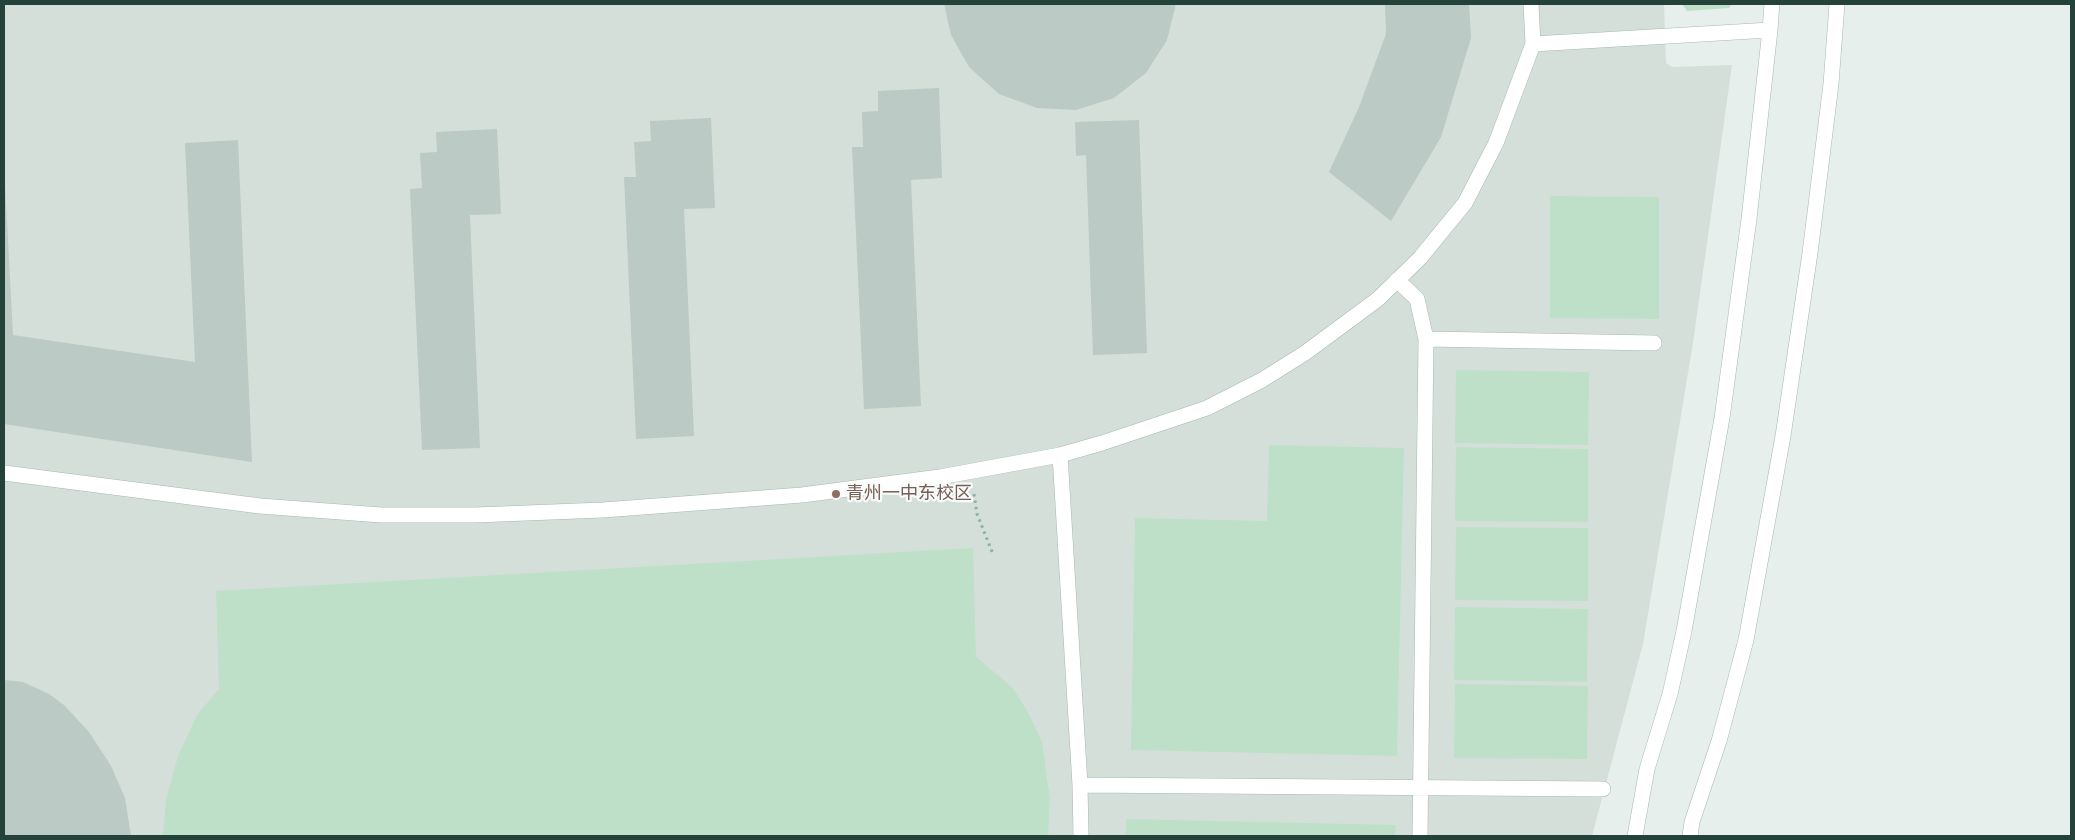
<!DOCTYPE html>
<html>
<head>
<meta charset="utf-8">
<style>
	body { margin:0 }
	#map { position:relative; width:2075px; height:840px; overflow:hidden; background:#e6efeb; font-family:Quicksand,sans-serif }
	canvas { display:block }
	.frame { position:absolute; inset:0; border:5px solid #24423a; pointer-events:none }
</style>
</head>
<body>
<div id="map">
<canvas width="2075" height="840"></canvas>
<div class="frame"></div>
</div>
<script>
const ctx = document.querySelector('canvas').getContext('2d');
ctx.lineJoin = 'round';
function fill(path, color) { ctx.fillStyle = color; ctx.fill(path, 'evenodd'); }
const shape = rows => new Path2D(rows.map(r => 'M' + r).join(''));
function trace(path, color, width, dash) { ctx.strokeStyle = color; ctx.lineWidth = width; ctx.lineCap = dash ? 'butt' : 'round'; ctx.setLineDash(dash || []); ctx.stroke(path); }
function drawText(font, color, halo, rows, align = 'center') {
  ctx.font = font + ' Quicksand,"Noto Sans SC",sans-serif'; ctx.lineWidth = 4.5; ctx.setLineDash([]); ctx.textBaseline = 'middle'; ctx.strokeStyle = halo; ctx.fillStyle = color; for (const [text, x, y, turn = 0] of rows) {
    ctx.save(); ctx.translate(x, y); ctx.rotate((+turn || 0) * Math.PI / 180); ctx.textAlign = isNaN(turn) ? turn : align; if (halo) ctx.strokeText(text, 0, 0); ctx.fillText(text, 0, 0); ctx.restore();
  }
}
fill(shape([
	[4,4,1664,4,1666,63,1672,67,1732,65,1693,343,1643,644,1592,836,4,836]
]), '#d4dfda');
fill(shape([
	[1682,4,1732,4,1729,8,1687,11],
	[1550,196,1659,197,1659,319,1550,318],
	[1456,370,1589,372,1588,445,1455,443],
	[1269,445,1404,448,1397,756,1131,750,1135,518,1267,521],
	[1456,447,1588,449,1588,522,1455,521],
	[1456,527,1588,528,1588,601,1455,600],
	[973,548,976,657,1013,688,1029,714,1042,742,1050,799,1048,836,163,836,166,800,178,756,197,715,219,689,216,591],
	[1455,607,1588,609,1587,682,1454,680],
	[1455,684,1588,686,1587,759,1454,758],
	[1126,819,1396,825,1395,836,1126,836]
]), '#bfe0c8');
fill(shape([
	[944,4,1176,4,1167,40,1146,73,1114,98,1076,110,1037,108,999,94,969,67,951,35],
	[1385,4,1469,4,1471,38,1441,137,1391,221,1329,172,1359,107,1386,34],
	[939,88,942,178,911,180,921,406,864,409,852,147,863,147,862,112,878,111,878,91],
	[711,118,715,208,684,209,694,436,636,439,624,177,636,177,634,142,651,141,650,121],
	[1139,120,1147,353,1093,355,1086,155,1076,156,1075,122],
	[497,129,501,214,470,215,480,448,422,450,410,189,422,188,420,153,437,152,436,132],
	[238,140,252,462,4,424,4,185,5,185,13,335,195,362,185,143],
	[4,680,23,682,49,694,64,705,89,732,111,766,125,798,131,836,4,836]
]), '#bbcac4');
const minor = shape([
	[1533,44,1770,30],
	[1397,280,1417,299,1426,339,1420,836],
	[1426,339,1654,343],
	[1060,455,1080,785,1081,836],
	[4,473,260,506,381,515,475,515,603,510,802,495,940,477,1060,455,1102,443,1207,408,1262,380,1305,353,1378,299,1420,258,1465,203,1496,143,1533,44,1531,4],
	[1080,785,1603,789],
	[1635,836,1647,769,1670,694,1684,631,1722,418,1749,219,1770,30,1772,4],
	[1690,836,1692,822,1719,741,1746,640,1783,436,1810,253,1831,84,1837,4]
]);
trace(minor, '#a8b8b2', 16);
trace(shape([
	[974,494,977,514,993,554]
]), '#86b3a5', 3, [2.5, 4]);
trace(minor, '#fff', 15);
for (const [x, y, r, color] of [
	[836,494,5,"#8d6e63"]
]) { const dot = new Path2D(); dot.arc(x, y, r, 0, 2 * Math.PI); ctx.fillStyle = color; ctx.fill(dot); trace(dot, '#f7fbf9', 2); }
drawText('18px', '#785e54', '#f7fbf9', [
	["青州一中东校区",846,494]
], 'left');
</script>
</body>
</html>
